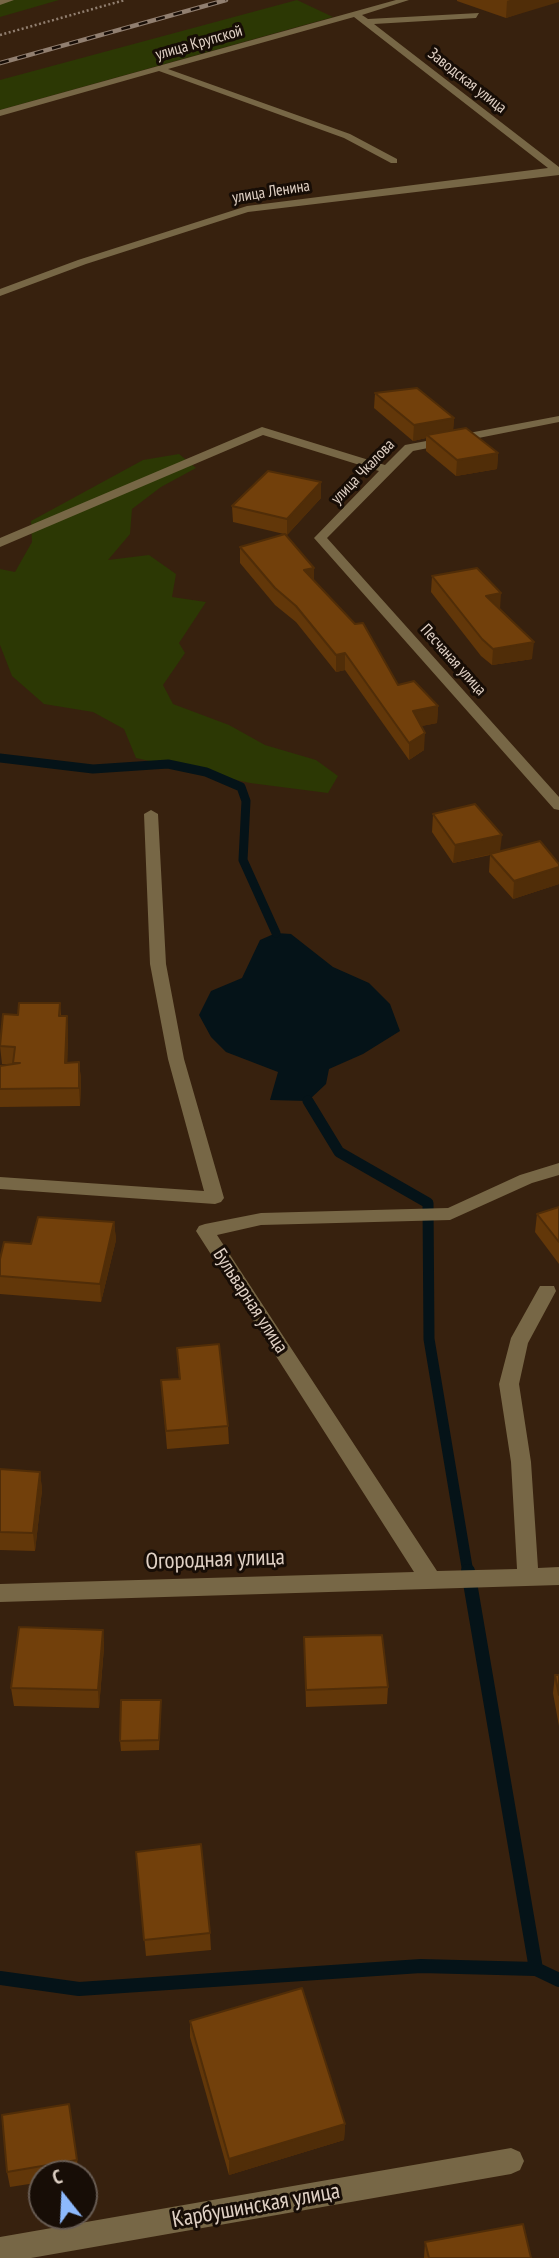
<!DOCTYPE html>
<html>
<head>
<meta charset="utf-8">
<style>
	body { margin:0 }
	#map { position:relative; width:559px; height:2258px; overflow:hidden; background:#37210e; font-family:"PT Sans Narrow",sans-serif }
	canvas { display:block }
	.north { position:absolute; left:28px; top:2160px; width:70px; height:70px; box-sizing:border-box; background:#170d06; border:2px solid #675b52; border-radius:50%; rotate:342deg; font-size:19px; font-weight:700; line-height:28px; text-align:center; color:#e0d1c5 }
	.north::after { content:''; display:block; margin:auto; width:24px; height:32px; background:#8db9fc; clip-path:polygon(50% 0,100% 100%,50% 72%,0 100%) }
</style>
</head>
<body>
<div id="map">
<canvas width="559" height="2258"></canvas>
<div class="north">С</div>
</div>
<script>
const ctx = document.querySelector('canvas').getContext('2d');
ctx.lineJoin = 'round';
function fill(path, color) { ctx.fillStyle = color; ctx.fill(path, 'evenodd'); }
const shape = rows => new Path2D(rows.map(r => 'M' + r).join(''));
function trace(path, color, width, dash) { ctx.strokeStyle = color; ctx.lineWidth = width; ctx.lineCap = dash ? 'butt' : 'round'; ctx.setLineDash(dash || []); ctx.stroke(path); }
function drawText(font, color, halo, rows, align = 'center') {
  ctx.font = font + ' "PT Sans Narrow",sans-serif'; ctx.lineWidth = 6; ctx.setLineDash([]); ctx.textBaseline = 'middle'; ctx.strokeStyle = halo; ctx.fillStyle = color; for (const [text, x, y, turn = 0] of rows) {
    ctx.save(); ctx.translate(x, y); ctx.rotate((+turn || 0) * Math.PI / 180); ctx.textAlign = isNaN(turn) ? turn : align; if (halo) ctx.strokeText(text, 0, 0); ctx.fillText(text, 0, 0); ctx.restore();
  }
}
fill(shape([
	[0,0,59,0,0,17],
	[297,0,333,17,0,110,0,80],
	[179,454,196,468,161,487,132,509,130,534,108,560,149,555,176,574,172,597,206,602,179,643,185,653,163,685,173,704,229,725,265,745,316,760,338,776,328,793,250,783,136,758,124,729,93,712,44,704,12,676,0,645,0,569,15,572,32,542,31,521,143,460]
]), '#2c3804');
fill(shape([
	[276,933,291,934,333,967,369,983,390,1004,400,1031,363,1054,329,1069,326,1084,308,1101,270,1100,278,1072,226,1052,211,1037,199,1015,211,991,242,978,260,940]
]), '#051318');
trace(shape([
	[0,758,93,769,168,764,206,772,241,787,246,801,243,860,276,933]
]), '#051318', 9);
trace(shape([
	[308,1101,339,1152,428,1203,429,1339,468,1573]
]), '#051318', 11);
trace(shape([
	[468,1571,536,1969,559,1980],
	[0,1978,79,1989,421,1966,536,1969]
]), '#051318', 14);
trace(shape([
	[0,35,125,0]
]), '#917f70', 2.5, [2, 2.5]);
fill(shape([
	[0,0,14,0,0,5,0,0],
	[396,0,409,0,362,15,368,19,479,13,476,18,374,24,559,167,559,175,248,212,86,264,0,296,0,289,78,260,247,206,548,168,354,17,168,69,350,134,397,159,397,163,391,163,344,138,159,71,0,116,0,110,396,0],
	[559,416,559,422,413,451,327,538,559,797,559,810,554,809,314,538,379,471,263,435,0,547,0,538,262,427,385,465,405,445,559,416],
	[151,810,158,814,166,964,184,1059,224,1198,221,1202,215,1204,0,1189,0,1177,204,1191,168,1059,150,964,144,814,151,810],
	[559,1163,559,1175,532,1183,450,1220,261,1225,217,1235,437,1571,517,1569,511,1462,499,1384,511,1338,540,1286,554,1286,556,1291,528,1343,519,1384,531,1462,538,1568,559,1567,559,1585,0,1602,0,1584,414,1572,196,1231,199,1226,205,1224,261,1213,448,1208,520,1175,559,1163],
	[511,2148,520,2152,524,2161,520,2170,511,2174,31,2258,0,2258,0,2237,511,2148]
]), '#776746');
const rail = shape([
	[0,63,226,0]
]);
trace(rail, '#917f70', 4.5);
trace(rail, '#170d06', 2.5, [9]);
fill(shape([
	[457,0,559,0,506,18,457,1],
	[375,393,454,418,453,430,498,453,497,469,456,476,426,451,426,438,413,441,374,408],
	[321,498,287,535,285,534,314,568,314,580,398,685,438,706,437,723,421,726,424,750,409,760,345,670,336,672,296,622,275,605,240,563,240,547,284,534,233,522,232,506],
	[432,576,500,610,532,659,492,665,481,656,431,592],
	[433,814,501,851,559,864,559,884,513,899,489,872,490,855,453,863,432,832],
	[60,1003,61,1016,67,1016,68,1034,67,1063,79,1062,81,1080,80,1106,0,1107,0,1066,11,1064,2,1064,0,1046,18,1015],
	[559,1207,559,1264,535,1232,537,1214],
	[114,1222,116,1240,101,1302,0,1294,0,1276,31,1244],
	[177,1348,228,1426,229,1444,167,1449,161,1380,179,1379],
	[0,1469,40,1472,42,1490,35,1551,0,1550],
	[103,1630,104,1647,99,1708,14,1706,11,1688],
	[304,1637,388,1687,387,1704,306,1707],
	[555,1675,559,1675,559,1726,553,1693],
	[161,1709,159,1750,121,1751,120,1741],
	[136,1852,210,1933,211,1950,146,1956],
	[190,2021,345,2124,344,2140,229,2175,190,2037],
	[69,2104,79,2174,42,2174,42,2182,10,2187,7,2172],
	[425,2242,531,2258,424,2258]
]), '#623709');
fill(shape([
	[510,0,559,0,559,2,506,18,507,1],
	[454,418,453,433,427,435,426,438,413,441,414,425],
	[498,453,497,469,456,476,457,460],
	[321,482,321,498,287,535,287,519],
	[314,568,314,584,304,570],
	[501,593,500,610,486,596],
	[534,642,532,659,492,665,493,649],
	[345,653,345,670,336,672,336,655],
	[438,706,437,723,412,728,413,711],
	[425,733,424,750,409,760,409,743],
	[502,835,500,852,453,863,455,845],
	[559,867,559,884,513,899,514,881],
	[67,1016,68,1034,67,1081,65,1063],
	[79,1062,81,1080,80,1106,79,1088],
	[114,1222,116,1240,101,1302,100,1284],
	[40,1472,42,1490,35,1551,33,1533],
	[103,1630,104,1647,99,1708,98,1690],
	[345,2124,344,2140,229,2175,229,2159]
]), '#502d08');
const building = shape([
	[417,388,454,418,414,425,375,393,417,388],
	[466,428,498,453,457,460,427,435,466,428],
	[268,471,321,482,287,519,232,506,268,471],
	[285,534,314,568,304,570,355,624,363,623,398,685,414,681,438,706,413,711,425,733,409,743,345,653,336,655,296,606,275,588,240,547,285,534],
	[477,568,501,593,486,596,534,642,493,649,482,639,432,576,477,568],
	[475,804,502,835,455,845,433,814,475,804],
	[540,841,559,864,559,867,514,881,490,854,540,841],
	[19,1003,60,1003,59,1016,67,1016,65,1063,79,1062,79,1088,0,1089,0,1066,20,1063,13,1063,15,1047,0,1046,3,1014,18,1015,19,1003],
	[559,1207,559,1242,537,1214,559,1207],
	[38,1217,114,1222,100,1284,0,1276,0,1259,4,1242,31,1244,38,1217],
	[219,1344,228,1426,166,1431,161,1380,180,1379,177,1348,219,1344],
	[0,1469,40,1472,33,1533,0,1532,0,1469],
	[19,1627,103,1630,98,1690,11,1688,19,1627],
	[382,1635,388,1687,306,1690,304,1637,382,1635],
	[555,1675,559,1675,559,1695,555,1675],
	[121,1700,161,1700,159,1740,120,1741,121,1700],
	[201,1844,210,1933,144,1940,136,1852,201,1844],
	[302,1988,345,2124,229,2159,190,2021,302,1988],
	[69,2104,77,2160,7,2172,2,2115,69,2104],
	[523,2224,531,2258,429,2258,425,2242,523,2224]
]);
fill(building, '#72400b');
trace(building, '#502d08', 2);
drawText('16px', '#e0d1c5', '#170d06', [
	["улица Крупской",199,43,-16],
	["Заводская улица",467,81,38],
	["улица Ленина",271,192,-9],
	["улица Чкалова",363,472,-46],
	["Песчаная улица",453,660,48]
]);
drawText('19px', '#e0d1c5', '#170d06', [
	["Бульварная улица",250,1301,57]
]);
drawText('23px', '#e0d1c5', '#170d06', [
	["Огородная улица",215,1560,-2],
	["Карбушинская улица",256,2206,-10]
]);
</script>
</body>
</html>
